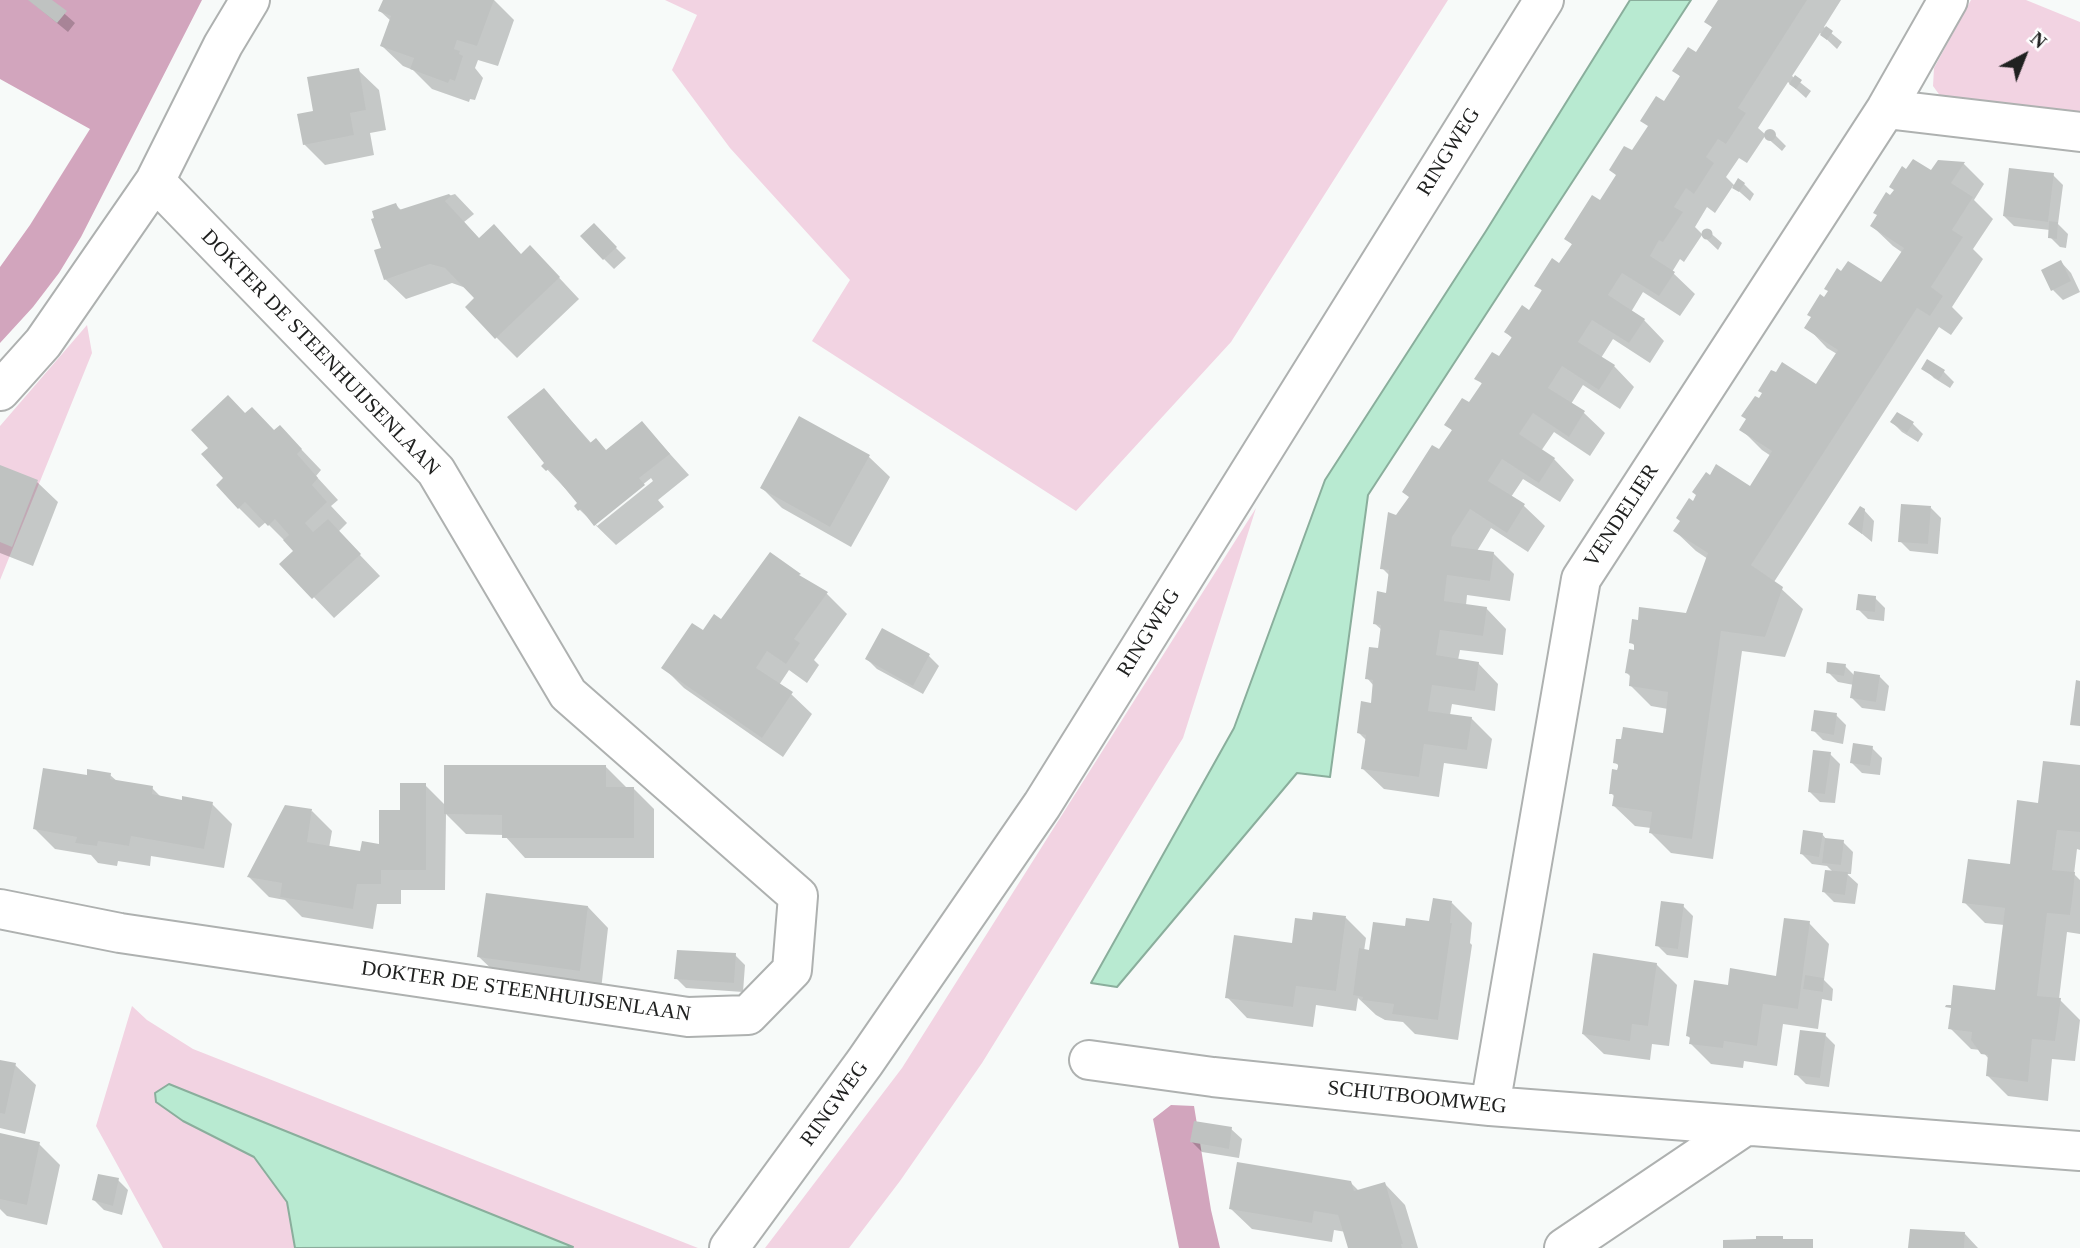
<!DOCTYPE html>
<html>
<head>
<meta charset="utf-8">
<style>
	body { margin:0 }
	#map { position:relative; width:2080px; height:1248px; overflow:hidden; background:#f7faf9; font-family:Georgia,serif }
	canvas { display:block }
	.north { position:absolute; left:1989px; top:21px; width:70px; height:70px; -webkit-text-stroke:5px #fff; paint-order:stroke; rotate:42deg; font-size:19px; font-weight:700; line-height:28px; text-align:center; color:#202120 }
	.north::after { content:''; display:block; margin:auto; width:24px; height:32px; background:#202120; clip-path:polygon(50% 0,100% 100%,50% 72%,0 100%) }
</style>
</head>
<body>
<div id="map">
<canvas width="2080" height="1248"></canvas>
<div class="north">N</div>
</div>
<script>
const ctx = document.querySelector('canvas').getContext('2d');
ctx.lineJoin = 'round';
function fill(path, color) { ctx.fillStyle = color; ctx.fill(path, 'evenodd'); }
const shape = rows => new Path2D(rows.map(r => 'M' + r).join(''));
function trace(path, color, width, dash) { ctx.strokeStyle = color; ctx.lineWidth = width; ctx.lineCap = dash ? 'butt' : 'round'; ctx.setLineDash(dash || []); ctx.stroke(path); }
function drawText(font, color, halo, rows, align = 'center') {
  ctx.font = font + ' Georgia,serif'; ctx.lineWidth = 7; ctx.setLineDash([]); ctx.textBaseline = 'middle'; ctx.strokeStyle = halo; ctx.fillStyle = color; for (const [text, x, y, turn = 0] of rows) {
    ctx.save(); ctx.translate(x, y); ctx.rotate((+turn || 0) * Math.PI / 180); ctx.textAlign = isNaN(turn) ? turn : align; if (halo) ctx.strokeText(text, 0, 0); ctx.fillText(text, 0, 0); ctx.restore();
  }
}
fill(shape([
	[665,0,1448,0,1231,342,1076,511,812,341,850,280,730,148,672,70,697,15],
	[1971,0,2026,0,2080,22,2080,119,1941,97,1933,86,1934,68],
	[87,325,92,353,0,580,0,426],
	[1256,508,1183,738,982,1063,900,1181,849,1248,765,1248,902,1068],
	[132,1006,147,1020,193,1049,698,1248,572,1248,572,1246,169,1085,156,1102,183,1121,254,1157,287,1202,295,1248,163,1248,96,1126]
]), '#f2d3e2');
fill(shape([
	[0,0,202,0,81,237,59,273,33,307,0,343,0,267,30,225,90,129,0,79],
	[1171,1105,1194,1106,1211,1210,1220,1248,1179,1248,1153,1119]
]), '#d2a5bd');
const water = shape([
	[1630,0,1691,0,1368,495,1330,777,1297,773,1117,987,1091,983,1234,728,1325,480,1486,231,1630,0],
	[169,1084,573,1247,295,1248,287,1202,254,1157,183,1121,156,1102,155,1093,169,1084]
]);
fill(water, '#b8ead1');
trace(water, '#8aae9c', 2);
fill(shape([
	[29,0,49,0,75,23,68,32],
	[384,0,494,0,514,20,498,66,478,60,475,68,483,78,475,100,470,99,469,102,432,89,413,70,403,66,382,46,391,21,380,11],
	[1720,0,1841,0,1824,27,1842,42,1837,49,1820,33,1792,76,1811,91,1806,98,1788,82,1758,128,1766,135,1768,131,1776,136,1786,146,1782,151,1765,136,1747,163,1739,158,1726,177,1735,186,1739,181,1744,184,1754,194,1750,201,1733,186,1715,213,1707,207,1695,227,1703,235,1707,230,1722,243,1718,250,1702,235,1684,262,1680,259,1672,272,1695,294,1680,316,1643,292,1631,312,1644,320,1664,341,1650,363,1613,339,1601,358,1614,366,1634,387,1620,409,1583,385,1571,404,1584,413,1605,433,1590,456,1554,432,1541,451,1554,459,1574,480,1560,502,1523,479,1511,497,1524,506,1545,526,1528,552,1491,528,1477,551,1493,553,1514,574,1510,601,1467,595,1466,605,1486,608,1506,629,1503,655,1460,650,1458,660,1478,663,1498,684,1495,711,1452,704,1450,715,1471,718,1492,739,1487,769,1444,763,1439,797,1384,789,1363,769,1367,741,1359,733,1372,705,1374,686,1367,678,1379,650,1382,630,1374,623,1387,594,1390,576,1382,568,1397,517,1453,431,1447,425,1470,405,1483,385,1477,378,1500,359,1513,339,1506,332,1529,312,1543,292,1537,285,1560,266,1573,245,1566,239,1600,202,1681,77,1675,71,1696,54,1713,28,1706,22],
	[358,70,379,90,386,130,370,133,374,155,325,165,304,144,315,112],
	[1939,161,1964,164,1984,184,1974,200,1993,219,1973,249,1983,259,1952,307,1963,318,1951,335,1939,327,1774,582,1803,609,1785,657,1742,651,1713,859,1671,853,1651,833,1651,828,1635,826,1614,806,1615,797,1611,793,1620,767,1615,762,1664,735,1668,709,1651,706,1631,686,1632,678,1627,673,1636,647,1631,642,1687,615,1708,559,1696,551,1675,531,1694,503,1751,488,1771,456,1762,450,1741,429,1760,400,1816,386,1837,354,1827,348,1807,327,1825,299,1882,284,1903,253,1893,246,1872,226,1890,197,1931,172],
	[2053,175,2063,185,2058,224,2068,234,2066,248,2060,247,2050,237,2050,230,2014,226,2004,216],
	[455,194,474,214,464,222,480,240,550,268,579,299,517,358,496,337,476,298,466,288,452,283,406,299,385,279,383,249,396,205,402,211],
	[594,226,626,258,614,269,582,237],
	[2061,262,2071,273,2080,292,2063,300,2053,290],
	[1924,368,1944,372,1954,382,1950,388,1934,378],
	[544,390,592,444,607,451,642,423,689,475,658,500,664,507,616,545,580,510,577,506,579,503,544,466,547,463],
	[651,478,653,481,597,526,595,523],
	[246,415,300,448,321,470,316,476,338,500,331,506,347,523,338,532,380,576,334,618,282,564,295,551,266,522,259,528,239,508,226,478],
	[800,418,869,457,890,477,851,547,782,508,762,488],
	[1892,422,1913,424,1923,434,1918,442,1902,432],
	[0,467,37,482,58,502,33,566,0,553],
	[1931,508,1941,518,1938,554,1910,551,1900,541],
	[1864,510,1874,521,1872,542,1850,524],
	[770,554,806,581,827,594,847,614,814,660,819,665,807,683,789,670,779,685,791,694,812,714,783,757,684,688,664,668,704,633,722,622],
	[1875,598,1885,608,1884,621,1868,619,1858,609],
	[929,656,939,666,923,694,877,669,867,659],
	[1845,666,1855,676,1879,676,1889,686,1885,711,1862,708,1852,698,1854,685,1838,682,1828,672],
	[1836,715,1846,725,1843,744,1823,740,1813,730],
	[1872,748,1882,758,1880,775,1862,773,1852,763],
	[1830,754,1840,764,1835,803,1820,802,1810,792],
	[606,767,627,788,633,788,654,809,654,858,525,858,504,835,466,834,446,814,445,890,401,890,401,904,377,904,373,929,302,917,285,900,269,897,249,877,312,811,332,831,329,848,362,853,380,847,401,811,425,785,446,806],
	[2080,767,2080,850,2077,849,2074,874,2080,880,2080,934,2067,932,2059,999,2080,1020,2075,1061,2052,1059,2048,1101,2008,1096,1987,1075,1989,1059,1981,1050,1971,1049,1950,1028,1996,992,2004,925,1985,923,1964,902,2011,866,2039,805],
	[110,775,118,782,152,788,162,798,212,804,232,824,224,868,151,856,150,866,118,861,117,866,98,863,91,855,55,849,35,829,88,777],
	[1822,834,1827,840,1843,842,1853,852,1851,874,1847,874,1858,884,1855,904,1834,902,1824,892,1833,872,1827,866,1812,864,1802,854],
	[1452,903,1472,923,1470,943,1472,945,1458,1040,1415,1034,1403,1022,1385,1020,1376,1015,1358,998,1356,1011,1316,1005,1313,1027,1247,1018,1227,997,1293,945,1314,922,1346,918,1366,938,1364,951,1370,952,1406,928,1431,923],
	[1683,906,1693,916,1688,958,1667,955,1657,945],
	[588,907,608,928,601,990,500,977,479,957],
	[1809,923,1829,944,1824,980,1833,989,1832,1001,1822,999,1818,1029,1783,1024,1777,1066,1744,1061,1743,1068,1711,1064,1690,1043,1691,1039,1688,1036,1777,978],
	[735,955,745,965,743,992,686,988,676,978],
	[1656,964,1677,985,1669,1046,1652,1044,1650,1060,1604,1054,1583,1034],
	[1825,1035,1835,1045,1829,1087,1806,1084,1796,1074],
	[0,1061,15,1065,36,1085,25,1134,0,1128],
	[1231,1129,1242,1139,1239,1158,1202,1152,1192,1142],
	[0,1135,39,1144,60,1165,47,1225,7,1216,0,1209],
	[118,1180,128,1190,122,1215,104,1210,94,1200],
	[1350,1182,1360,1192,1385,1184,1405,1205,1418,1248,1351,1248,1346,1232,1334,1230,1332,1242,1252,1229,1231,1209],
	[1965,1234,1978,1248,1910,1248]
]), '#0003');
fill(shape([
	[28,0,52,0,67,11,57,23],
	[383,0,494,0,477,46,457,40,454,49,460,51,459,54,463,56,455,81,450,79,448,83,410,69,414,58,380,46,391,16,378,11],
	[1718,0,1807,0,1738,108,1746,113,1726,144,1718,139,1706,157,1714,163,1694,194,1686,188,1674,207,1683,212,1663,242,1659,240,1650,256,1675,272,1659,296,1622,273,1608,295,1645,319,1629,343,1592,320,1578,342,1615,365,1599,390,1562,366,1548,388,1585,411,1569,437,1533,413,1519,434,1555,458,1539,483,1502,459,1488,481,1525,504,1507,533,1470,509,1452,537,1451,546,1494,552,1490,581,1447,575,1444,601,1487,607,1483,636,1440,630,1436,655,1479,662,1475,691,1432,685,1428,711,1472,717,1467,750,1424,744,1419,777,1361,769,1366,735,1357,733,1361,701,1371,703,1373,680,1365,679,1369,647,1378,648,1381,625,1373,624,1377,591,1386,593,1389,570,1380,569,1388,512,1396,515,1409,497,1402,492,1432,445,1439,449,1452,430,1444,425,1462,398,1469,402,1482,383,1474,379,1492,352,1499,356,1512,337,1504,332,1522,305,1529,310,1542,290,1534,286,1552,258,1559,263,1572,244,1564,239,1592,195,1600,200,1616,175,1609,170,1624,146,1632,150,1648,126,1640,121,1656,96,1664,101,1680,76,1672,71,1688,47,1696,52,1712,27,1704,22],
	[1826,26,1833,31,1827,40,1820,35],
	[359,68,366,110,350,113,354,135,303,145,297,114,313,111,307,77],
	[1795,75,1802,80,1796,89,1789,84],
	'1764 135a6 6 0 1 1 12 0a6 6 0 1 1-12 0Z',
	[1913,159,1931,170,1938,160,1965,162,1951,183,1973,197,1952,230,1963,237,1931,287,1943,296,1930,316,1917,308,1751,565,1783,587,1765,637,1721,631,1692,839,1649,833,1652,812,1612,806,1614,794,1609,794,1612,769,1617,770,1618,767,1618,764,1613,763,1616,739,1621,739,1623,727,1663,733,1666,712,1668,692,1629,686,1630,674,1625,673,1629,649,1634,650,1634,644,1629,643,1632,619,1638,620,1639,607,1686,613,1708,553,1673,531,1680,521,1676,518,1689,498,1693,501,1696,495,1692,492,1706,472,1710,475,1716,464,1750,486,1772,451,1739,430,1746,419,1741,416,1755,396,1759,398,1762,393,1758,391,1771,370,1776,372,1782,362,1816,384,1838,350,1804,328,1811,317,1807,315,1820,294,1824,297,1828,291,1824,289,1837,268,1841,271,1848,261,1881,282,1904,248,1870,226,1877,215,1873,213,1886,192,1890,195,1894,190,1889,187,1902,166,1906,169],
	[2009,168,2054,173,2048,222,2003,216],
	[1738,178,1745,183,1739,192,1732,188],
	[449,194,451,196,445,201,479,238,494,224,521,254,530,245,560,277,495,339,465,307,474,298,445,268,430,264,384,280,374,250,381,248,371,219,374,218,372,211,396,203,399,210],
	[2049,221,2058,222,2057,239,2048,238],
	[594,223,617,247,603,260,580,236],
	'1701.5 234a5.5 5.5 0 1 1 11 0a5.5 5.5 0 1 1-11 0Z',
	[2061,260,2071,281,2051,291,2041,270],
	[1927,359,1945,370,1939,380,1921,369],
	[544,388,590,443,596,438,606,450,642,421,670,454,639,478,645,485,594,526,581,509,578,511,574,506,577,503,549,469,546,471,541,466,544,463,507,417],
	[228,395,245,413,252,407,274,430,280,425,302,449,297,454,318,478,312,485,327,502,305,523,313,532,328,519,361,554,312,599,279,564,293,551,283,540,289,535,275,519,268,526,245,502,238,509,216,485,223,478,201,454,208,448,191,430],
	[1897,412,1914,422,1907,433,1890,422],
	[799,416,870,455,830,527,760,488],
	[0,465,38,480,12,547,0,542],
	[1901,504,1931,506,1928,544,1898,542],
	[1860,506,1865,509,1862,534,1848,524],
	[770,552,801,574,799,575,828,592,794,639,800,643,786,664,767,651,756,668,793,692,762,738,661,668,692,623,703,630,714,614,721,619],
	[1858,594,1876,596,1875,612,1856,610],
	[882,628,930,654,913,686,865,659],
	[1827,662,1846,664,1844,676,1826,673],
	[1854,671,1880,675,1876,702,1850,698],
	[2076,680,2080,681,2080,726,2070,725],
	[1814,710,1837,713,1834,735,1811,731],
	[1853,743,1873,746,1870,766,1850,763],
	[1813,750,1831,752,1825,794,1808,792],
	[2043,761,2080,765,2080,832,2057,830,2052,870,2075,872,2073,893,2070,915,2047,913,2037,996,2061,998,2055,1041,2032,1039,2028,1082,1986,1076,1988,1055,1981,1054,1971,1040,1972,1032,1948,1029,1951,1008,1945,1007,1946,1005,1951,1005,1953,985,1995,990,2005,908,1962,903,1968,859,2010,864,2017,800,2038,803],
	[444,765,606,765,606,787,634,787,634,838,502,838,502,815,444,814],
	[43,768,87,775,87,769,111,773,110,779,153,786,152,794,182,800,182,796,213,802,204,849,131,836,129,846,98,841,97,846,75,843,77,837,33,829],
	[400,783,426,783,426,870,381,870,381,884,357,884,353,909,280,897,282,883,247,877,285,805,312,809,307,842,360,851,362,841,379,844,379,810,400,810],
	[1803,830,1823,833,1819,857,1800,854],
	[1825,838,1844,840,1841,865,1822,863],
	[1825,870,1848,872,1845,895,1822,892],
	[486,893,588,906,580,971,477,957],
	[1433,898,1452,901,1450,923,1452,923,1438,1020,1392,1014,1394,1004,1362,1000,1363,997,1353,995,1359,948,1369,950,1373,922,1405,926,1406,918,1429,921],
	[1661,901,1684,904,1678,949,1655,946],
	[1313,912,1346,916,1336,991,1296,986,1293,1007,1225,998,1234,935,1292,943,1295,918,1312,920],
	[1784,918,1810,921,1798,1009,1763,1004,1757,1046,1724,1041,1723,1048,1689,1044,1690,1037,1686,1036,1694,980,1728,985,1730,968,1776,976],
	[677,950,736,953,734,983,674,979],
	[1593,953,1657,963,1648,1026,1632,1024,1630,1041,1582,1034],
	[1805,975,1824,978,1823,992,1803,989],
	[1800,1030,1826,1033,1820,1078,1794,1075],
	[0,1060,16,1063,5,1114,0,1113],
	[1194,1121,1232,1127,1229,1149,1190,1142],
	[0,1133,40,1142,27,1205,0,1199],
	[1237,1162,1351,1181,1354,1191,1385,1182,1403,1244,1401,1244,1402,1248,1348,1248,1338,1215,1314,1211,1312,1223,1229,1209],
	[98,1174,119,1178,113,1206,92,1200],
	[1910,1229,1965,1232,1964,1248,1908,1248],
	[1756,1236,1783,1236,1783,1239,1813,1239,1813,1248,1723,1248,1723,1240,1756,1239]
]), '#bfc2c1');
const minor = shape([
	[1886,109,2080,132],
	[0,391,43,343,155,181,223,45,250,0],
	[0,909,120,933,688,1017,748,1015,792,970,798,896,568,694,436,471,155,181],
	[1089,1060,1213,1077,1490,1106,2080,1151],
	[1490,1106,1581,579,1886,109,1948,0],
	[1564,1248,1745,1126]
]);
const major = shape([
	[729,1248,865,1062,1042,805,1544,0]
]);
trace(minor, '#aeb1b0', 42);
trace(major, '#aeb1b0', 42);
trace(minor, '#fff', 38);
trace(major, '#fff', 38);
drawText('21px', '#202120', '#fff', [
	["RINGWEG",1449,152,-58],
	["DOKTER DE STEENHUIJSENLAAN",320,353,46],
	["VENDELIER",1622,516,-57],
	["RINGWEG",1149,633,-58],
	["DOKTER DE STEENHUIJSENLAAN",526,992,8],
	["SCHUTBOOMWEG",1417,1098,6],
	["RINGWEG",835,1104,-54]
]);
</script>
</body>
</html>
